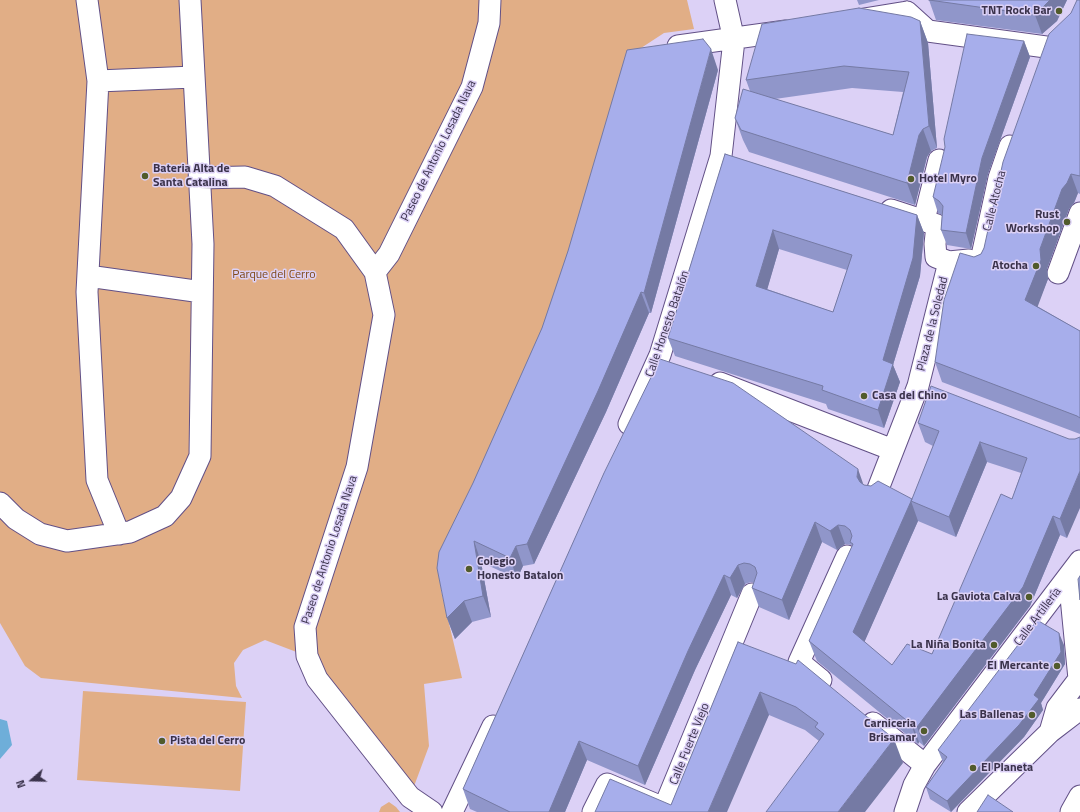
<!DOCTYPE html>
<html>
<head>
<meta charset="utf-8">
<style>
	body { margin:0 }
	#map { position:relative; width:1080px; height:812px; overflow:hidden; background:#dcd1f6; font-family:"Titillium Web",sans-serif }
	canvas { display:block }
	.north { position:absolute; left:12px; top:760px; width:40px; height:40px; -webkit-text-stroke:3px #dcd1f6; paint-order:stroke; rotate:250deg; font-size:11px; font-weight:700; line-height:16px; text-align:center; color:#3a324b }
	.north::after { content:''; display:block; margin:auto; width:14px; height:18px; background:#3a324b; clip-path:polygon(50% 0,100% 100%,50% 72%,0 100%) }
</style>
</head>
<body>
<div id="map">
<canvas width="1080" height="812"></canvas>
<div class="north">N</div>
</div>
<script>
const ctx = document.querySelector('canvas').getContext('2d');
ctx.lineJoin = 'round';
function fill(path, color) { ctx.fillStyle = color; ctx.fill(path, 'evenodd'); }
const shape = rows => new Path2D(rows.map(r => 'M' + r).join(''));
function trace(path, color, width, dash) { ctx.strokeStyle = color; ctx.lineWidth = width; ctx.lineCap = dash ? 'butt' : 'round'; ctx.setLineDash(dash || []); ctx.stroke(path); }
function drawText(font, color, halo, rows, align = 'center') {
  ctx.font = font + ' "Titillium Web",sans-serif'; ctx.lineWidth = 3; ctx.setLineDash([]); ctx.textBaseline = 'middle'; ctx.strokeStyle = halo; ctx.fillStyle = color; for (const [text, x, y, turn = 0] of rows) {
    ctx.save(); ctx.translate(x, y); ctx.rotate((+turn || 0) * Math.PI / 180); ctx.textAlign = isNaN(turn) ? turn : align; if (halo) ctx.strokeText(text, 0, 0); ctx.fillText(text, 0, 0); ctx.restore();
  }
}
fill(shape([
	[0,0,687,0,694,29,664,33,638,50,569,270,440,567,441,590,462,678,424,684,429,746,410,797,307,656,265,640,243,650,234,663,236,686,242,698,41,678,25,666,0,623],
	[83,691,246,702,240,791,77,780],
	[389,802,396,807,400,812,379,812,381,807]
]), '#e1ae86');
fill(shape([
	[0,719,7,721,12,745,0,759]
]), '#6eaed9');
const street = shape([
	[87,0,98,81,194,77],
	[907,12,928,31,1046,47],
	[864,19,907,12],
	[678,46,786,31],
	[98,81,87,292,97,480,119,534],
	[199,178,245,177,275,186,344,229,375,272,384,315,357,467,305,627,307,656,317,679,410,797,432,812],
	[891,210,937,225,935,244,936,257,949,262],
	[924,220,939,160],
	[375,272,389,254,472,87,489,23,490,0],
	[1058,273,1080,213],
	[88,276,202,292],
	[720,383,893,450],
	[629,424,660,355,721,156,734,40,725,0],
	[876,494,918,386,949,262,969,260,980,265,999,178,1010,146],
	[0,503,16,519,40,534,67,541,130,532,165,516,181,498,200,456,203,244,190,0],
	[821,680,799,662,847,556],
	[873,723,925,765],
	[1050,732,1057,708,1079,679,1071,597,1073,571],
	[452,812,493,726],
	[593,812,607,784,664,808,752,594],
	[905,812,914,785,925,765,1080,561],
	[968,812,1050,732,1080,709],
	[1071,812,1080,796]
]);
trace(street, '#625086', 23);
trace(street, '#fff', 21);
fill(shape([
	[857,0,879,0,859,5],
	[929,0,1067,0,1057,21,1042,34,936,20],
	[1080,0,1080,194,1078,193,1074,203,1069,209,1047,269,1048,279,1037,306,1080,331,1080,434,942,382,935,362,974,257,981,254,984,248,1071,13],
	[920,21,928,43,937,148,931,151,927,157,915,205,749,152,743,140,735,118,750,91,746,80],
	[852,88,903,92,893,135,775,99],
	[1024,41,1030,57,988,174,971,249,947,245,941,230,942,215,938,213,933,197],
	[718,70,651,313,649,313,606,412,534,564,523,566,517,579,481,562,491,617,472,622,455,639,447,618,473,483,542,328,568,251],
	[725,154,917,215,924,233,920,276,893,365,900,382,884,428,828,409,826,404,675,356,668,338],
	[779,249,847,270,833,312,767,289],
	[918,423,1069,439,1067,538,1060,535,1030,606,924,746,919,742,918,744,817,661,809,641,852,546,852,545,845,544,837,550,822,542,789,620,759,607,752,588,754,583,751,582,745,584,737,598,731,595,695,670,645,785,587,760,565,812,477,812,470,809,463,789,604,473,864,485,912,499,933,446,925,442],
	[987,462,1021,473,1012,499,932,654,892,665,864,642,918,521,956,537],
	[738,642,903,763,819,741,805,730,769,715,671,805],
	[1064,645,1065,664,1041,703,1043,710,1024,737,951,812,930,799,926,787,943,762,938,750]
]), '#9096ca');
fill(shape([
	[1050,0,1067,0,1057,21,1042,34,1035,15],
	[920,21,928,43,937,148,929,126],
	[1024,41,1030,57,988,174,971,249,966,233,982,158],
	[711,49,718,70,651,313,644,293],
	[923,129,931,151,927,157,915,205,907,183,919,135],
	[1071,174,1078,193,1074,203,1069,209,1047,269,1048,279,1033,319,1025,300,1040,249,1062,189],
	[917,215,924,233,920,276,893,365,900,382,884,428,878,410,883,360],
	[773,230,779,249,763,304,756,286],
	[641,292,649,313,606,412,534,564,527,544],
	[980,442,987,462,956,537,949,517],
	[858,469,865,489,864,496,857,477],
	[1080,471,1080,508,1067,538,1060,519],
	[911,501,918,521,860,652,853,632],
	[1053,516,1060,535,1030,606,924,746,917,727],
	[815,522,822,542,789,620,782,600],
	[838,525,845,544,837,550,830,531],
	[474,541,481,562,491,617,483,596],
	[516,546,523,566,517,579,510,558],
	[738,565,745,584,737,598,730,578],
	[724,575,731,595,695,670,645,785,638,766,688,651],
	[464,601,472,622,455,639,447,618],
	[1059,633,1064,645,1065,664,1041,703,1043,710,1024,737,951,812,947,801,1034,695],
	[760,692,769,715,727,812,708,812],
	[912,723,919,742,918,744,911,724],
	[894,739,903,763,865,812,838,812],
	[579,741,587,760,565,812,549,812]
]), '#757aa4');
const building = shape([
	[929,0,1050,0,1035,15,929,0],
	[1077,0,1080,0,1080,176,1071,174,1067,183,1062,189,1040,249,1041,260,1025,300,1080,331,1080,418,1077,416,935,362,944,300,960,253,974,257,981,254,984,248,1003,162,1049,34,1071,13,1077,0],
	[859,8,911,17,920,21,929,126,923,129,919,135,907,183,741,130,735,118,743,89,893,135,909,72,844,66,746,80,762,24,859,8],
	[967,34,1024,41,982,158,966,233,941,230,943,206,939,201,933,197,945,147,944,139,967,34],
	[703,39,711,49,644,293,641,292,598,391,527,544,516,546,510,558,474,541,483,596,464,601,447,618,437,568,439,552,473,483,542,328,568,251,627,50,703,39],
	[725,154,917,215,913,258,883,360,893,364,878,410,822,390,823,386,668,338,725,154],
	[773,230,852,255,833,312,756,286,773,230],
	[660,359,733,383,858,469,857,477,860,482,864,485,871,486,878,481,912,499,939,431,918,423,931,386,1069,439,1075,439,1080,437,1080,471,1060,519,1053,516,1023,587,917,727,912,723,911,724,809,641,853,544,850,542,852,536,850,530,845,526,838,525,830,531,815,522,782,600,752,588,757,573,755,567,750,564,744,563,738,565,730,578,724,575,688,651,638,766,579,741,549,812,510,812,463,789,604,473,660,359],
	[980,442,1027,458,1012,499,1001,494,932,654,907,644,892,665,853,632,912,499,911,501,949,517,980,442],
	[1080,576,1080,600,1078,579,1080,576],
	[1037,620,1059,633,1061,652,1034,695,1039,699,1019,725,947,801,926,787,947,757,938,750,1037,620],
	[738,642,796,664,798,660,894,739,838,812,766,812,824,734,815,727,818,723,796,707,760,692,708,812,595,812,610,779,671,805,738,642],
	[988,795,1013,812,977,812,988,795]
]);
fill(building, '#a7aeeb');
trace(building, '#757aa4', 1);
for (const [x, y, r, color] of [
	[1059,11,4,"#515b2b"],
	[145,176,4,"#515b2b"],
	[911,179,4,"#515b2b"],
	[1067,222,4,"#515b2b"],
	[1036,266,4,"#515b2b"],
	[864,396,4,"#515b2b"],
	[469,569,4,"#515b2b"],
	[1029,597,4,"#515b2b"],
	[994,645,4,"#515b2b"],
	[1057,666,4,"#515b2b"],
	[1032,715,4,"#515b2b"],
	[924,731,4,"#515b2b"],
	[162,741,4,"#515b2b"],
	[973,768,4,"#515b2b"]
]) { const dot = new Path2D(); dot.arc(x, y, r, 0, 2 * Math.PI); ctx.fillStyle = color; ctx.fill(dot); trace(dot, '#dcd1f6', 1.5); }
drawText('bold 12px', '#3a324b', '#dcd1f6', [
	["TNT Rock Bar",1051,11],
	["Bateria Alta de",153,169,"left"],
	["Santa Catalina",153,183,"left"],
	["Hotel Myro",919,179,"left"],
	["Rust",1059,215],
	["Workshop",1059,229],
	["Atocha",1028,266],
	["Casa del Chino",872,396,"left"],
	["Colegio",477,562,"left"],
	["Honesto Batalon",477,576,"left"],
	["La Gaviota Calva",1021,597],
	["La Niña Bonita",986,645],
	["El Mercante",1049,666],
	["Las Ballenas",1024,715],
	["Carniceria",916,724],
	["Brisamar",916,738],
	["Pista del Cerro",170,741,"left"],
	["El Planeta",981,768,"left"]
], 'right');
drawText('12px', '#3a324b', '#dcd1f6', [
	["Paseo de Antonio Losada Nava",439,151,-64],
	["Calle Atocha",995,201,-76],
	["Calle Honesto Batalón",668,324,-71],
	["Plaza de la Soledad",933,324,-76],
	["Paseo de Antonio Losada Nava",330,550,-72],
	["Calle Artillería",1038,617,-53],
	["Calle Fuerte Viejo",690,744,-68]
]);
drawText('12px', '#7e4816', '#dcd1f6', [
	["Parque del Cerro",274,275]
]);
</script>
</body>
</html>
